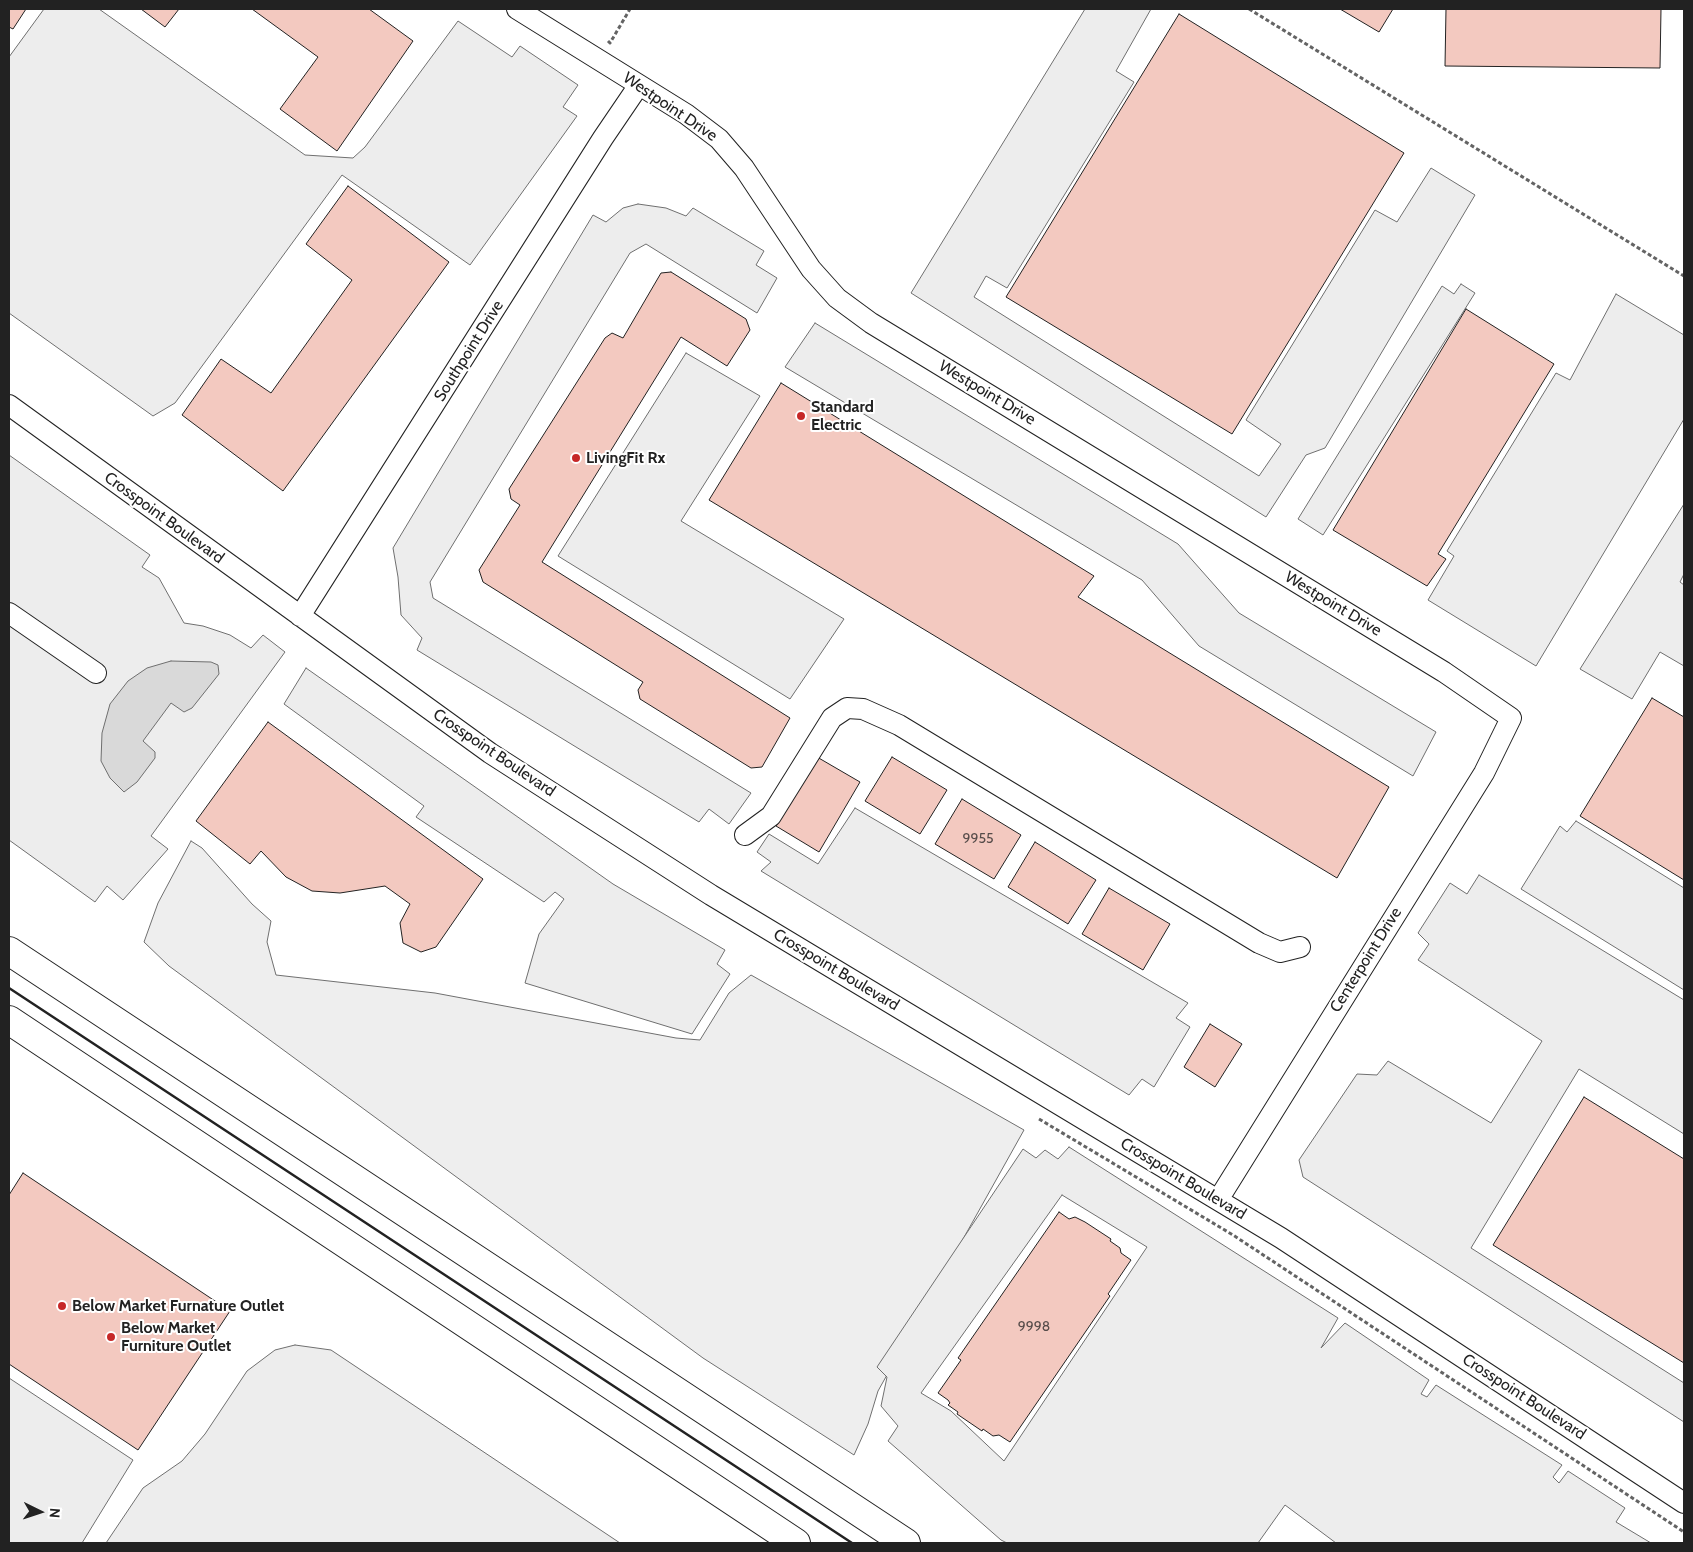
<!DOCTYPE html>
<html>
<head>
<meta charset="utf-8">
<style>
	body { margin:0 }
	#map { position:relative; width:1693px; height:1552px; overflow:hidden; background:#fff; font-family:Cabin,sans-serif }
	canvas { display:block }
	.frame { position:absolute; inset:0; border:10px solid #222; pointer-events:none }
	.north { position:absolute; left:15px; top:1487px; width:50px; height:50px; -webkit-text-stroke:4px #fff; paint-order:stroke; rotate:94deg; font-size:14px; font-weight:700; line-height:20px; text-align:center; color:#222 }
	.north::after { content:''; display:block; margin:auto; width:18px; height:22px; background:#222; clip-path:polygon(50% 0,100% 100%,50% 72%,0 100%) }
</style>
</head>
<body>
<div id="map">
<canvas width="1693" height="1552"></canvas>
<div class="frame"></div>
<div class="north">N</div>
</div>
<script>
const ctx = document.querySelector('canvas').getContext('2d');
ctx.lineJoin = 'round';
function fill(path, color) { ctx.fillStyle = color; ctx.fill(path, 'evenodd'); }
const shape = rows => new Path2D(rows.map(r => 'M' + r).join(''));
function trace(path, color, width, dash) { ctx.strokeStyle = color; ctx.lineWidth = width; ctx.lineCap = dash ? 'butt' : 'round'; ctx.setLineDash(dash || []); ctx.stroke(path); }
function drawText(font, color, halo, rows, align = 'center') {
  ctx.font = font + ' Cabin,sans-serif'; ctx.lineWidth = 4; ctx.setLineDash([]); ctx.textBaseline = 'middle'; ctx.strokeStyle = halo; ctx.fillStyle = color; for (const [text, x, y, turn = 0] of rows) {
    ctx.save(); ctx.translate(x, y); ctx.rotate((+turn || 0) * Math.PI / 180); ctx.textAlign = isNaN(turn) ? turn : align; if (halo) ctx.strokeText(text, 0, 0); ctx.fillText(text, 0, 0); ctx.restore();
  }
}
const green = shape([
	[191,841,202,848,252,904,271,921,267,942,276,975,435,993,676,1038,700,1040,729,993,751,975,1024,1130,878,1391,868,1424,854,1455,703,1358,169,966,144,942,158,903,191,841]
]);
fill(green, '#eee');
trace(green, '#6f6f6f', 1);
const parking = shape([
	[44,9,99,9,305,155,353,158,365,147,458,21,512,57,520,46,578,85,563,107,577,116,470,265,342,175,175,403,153,416,9,313,9,57,44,9],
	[1085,9,1151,9,1116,71,1134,82,1007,288,986,276,974,297,1259,476,1281,444,1246,420,1375,210,1397,222,1431,168,1475,195,1325,448,1306,455,1266,517,911,293,1085,9],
	[638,204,666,208,686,216,693,208,764,251,756,265,777,278,757,313,646,244,630,253,430,582,433,598,751,793,729,824,709,809,699,822,417,650,422,638,401,615,398,577,393,548,593,215,606,222,623,208,638,204],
	[1461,284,1475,293,1323,535,1298,519,1442,286,1454,294,1461,284],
	[1616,294,1684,335,1684,419,1536,666,1428,600,1454,556,1447,551,1556,373,1570,380,1616,294],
	[815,323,1178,544,1239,613,1436,732,1413,776,1199,646,1142,580,785,367,815,323],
	[686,353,760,396,681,521,844,619,790,699,558,556,686,353],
	[9,455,150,555,142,567,159,578,184,623,203,626,230,635,251,648,263,635,285,652,151,836,168,849,123,900,107,886,95,902,9,840,9,455],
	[1684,504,1684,574,1680,582,1684,585,1684,666,1660,652,1632,699,1580,669,1684,504],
	[306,668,613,884,725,950,717,964,730,974,692,1034,525,983,539,934,564,899,555,892,544,902,416,817,424,806,284,704,306,668],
	[855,808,1188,1003,1176,1018,1190,1027,1154,1087,1142,1079,1129,1095,761,871,771,862,757,852,769,834,818,864,855,808],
	[1576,821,1684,888,1684,990,1521,889,1560,826,1567,832,1576,821],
	[1479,875,1684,1000,1684,1134,1579,1069,1471,1248,1684,1383,1684,1422,1303,1177,1299,1160,1357,1074,1377,1075,1388,1061,1491,1123,1542,1041,1418,960,1429,944,1418,933,1450,883,1467,894,1479,875],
	[1069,1147,1338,1318,1321,1348,1345,1323,1429,1380,1421,1394,1427,1397,1436,1385,1562,1465,1553,1477,1559,1483,1568,1471,1625,1508,1616,1522,1651,1543,1336,1543,1285,1505,1258,1543,1007,1543,1001,1540,888,1441,898,1426,881,1406,887,1377,877,1367,1023,1149,1036,1158,1045,1150,1058,1159,1069,1147],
	[1062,1195,1147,1247,1004,1461,951,1411,921,1393,1062,1195],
	[295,1345,331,1350,620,1543,106,1543,143,1488,182,1461,205,1434,247,1371,275,1350,295,1345],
	[9,1378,133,1460,82,1543,9,1543,9,1378]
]);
fill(parking, '#ededed');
trace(parking, '#6f6f6f', 1);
const water = shape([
	[171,661,211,662,218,665,219,674,192,708,184,712,171,703,143,741,155,752,155,758,137,782,124,792,110,778,101,761,102,733,110,704,128,681,147,668,171,661]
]);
fill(water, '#d9d9d9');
trace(water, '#6f6f6f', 1);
const building = shape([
	[9,9,26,9,13,29,9,27,9,9],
	[141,9,179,9,165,27,141,9],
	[252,9,369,9,413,41,337,151,280,109,318,57,252,9],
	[1340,9,1393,9,1379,32,1340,9],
	[1446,9,1661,9,1660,68,1445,66,1446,9],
	[1179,14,1404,153,1232,434,1006,297,1179,14],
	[348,186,449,262,283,491,182,415,221,359,271,393,352,280,306,244,348,186],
	[671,272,746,319,750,330,727,366,681,337,542,562,790,718,762,767,751,768,640,699,638,690,643,682,483,582,479,570,520,505,511,499,509,489,605,338,612,333,623,338,661,273,671,272],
	[1466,309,1554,364,1438,554,1446,559,1427,586,1333,530,1466,309],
	[781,383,1094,576,1078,597,1389,787,1337,878,709,500,781,383],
	[1652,698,1684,717,1684,880,1580,816,1652,698],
	[268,722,483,879,436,947,421,952,403,943,400,923,410,904,385,886,340,893,312,891,286,877,261,851,250,864,196,821,268,722],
	[817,757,860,782,819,852,776,826,817,757],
	[892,757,947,790,920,834,865,801,892,757],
	[962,799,1021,835,994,879,935,844,962,799],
	[1035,842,1096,880,1068,924,1008,887,1035,842],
	[1109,888,1170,924,1143,970,1082,934,1109,888],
	[1210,1024,1242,1044,1215,1087,1184,1067,1210,1024],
	[1584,1097,1684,1159,1684,1363,1493,1245,1584,1097],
	[23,1173,230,1311,138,1450,9,1364,9,1195,23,1173],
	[1059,1212,1069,1219,1075,1217,1085,1222,1111,1239,1110,1241,1120,1248,1121,1253,1131,1260,1108,1294,1110,1296,1010,1442,999,1435,993,1436,983,1429,982,1431,957,1414,958,1412,948,1405,950,1403,948,1400,938,1393,961,1360,958,1358,1059,1212]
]);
fill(building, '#f3c9c0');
trace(building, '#222', 1);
const minor = shape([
	[517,9,686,114,719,139,744,168,811,269,837,298,871,323,1444,672,1511,718,1484,773,1218,1200],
	[9,405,490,753,711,895,1281,1238,1684,1503],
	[9,613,96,673],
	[300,616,603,138,639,85],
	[745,835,771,816,832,718,847,708,863,709,899,725,1259,943,1280,952,1300,947]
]);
const highway = shape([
	[9,951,906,1543],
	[9,1020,796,1543]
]);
trace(minor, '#222', 22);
trace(highway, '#222', 30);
trace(shape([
	[1249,9,1684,276],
	[608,41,610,43,630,9],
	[1039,1119,1233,1235,1684,1532]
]), '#646464', 3, [4, 2.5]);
trace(minor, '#fff', 20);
trace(highway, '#fff', 28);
trace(shape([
	[9,988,852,1543]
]), '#222', 2.5);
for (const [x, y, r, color] of [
	[801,416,5,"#c62828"],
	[576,458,5,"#c62828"],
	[62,1306,5,"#c62828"],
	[111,1337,5,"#c62828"]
]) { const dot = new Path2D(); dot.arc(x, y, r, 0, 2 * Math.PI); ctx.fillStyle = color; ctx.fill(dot); trace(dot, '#fff', 2); }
drawText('14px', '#564c4a', null, [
	["9955",978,839],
	["9998",1034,1327]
]);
drawText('16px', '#222', '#fff', [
	["Westpoint Drive",670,107,34],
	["Southpoint Drive",469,351,-58],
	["Westpoint Drive",987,393,31],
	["Crosspoint Boulevard",164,518,36],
	["Westpoint Drive",1333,604,31],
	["Crosspoint Boulevard",494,753,34],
	["Centerpoint Drive",1366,960,-58],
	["Crosspoint Boulevard",836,970,31],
	["Crosspoint Boulevard",1183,1179,31],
	["Crosspoint Boulevard",1524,1397,33]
]);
drawText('bold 16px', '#222', '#fff', [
	["Standard",811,407],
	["Electric",811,425],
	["LivingFit Rx",586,458],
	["Below Market Furnature Outlet",72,1306],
	["Below Market",121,1328],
	["Furniture Outlet",121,1346]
], 'left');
</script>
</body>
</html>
